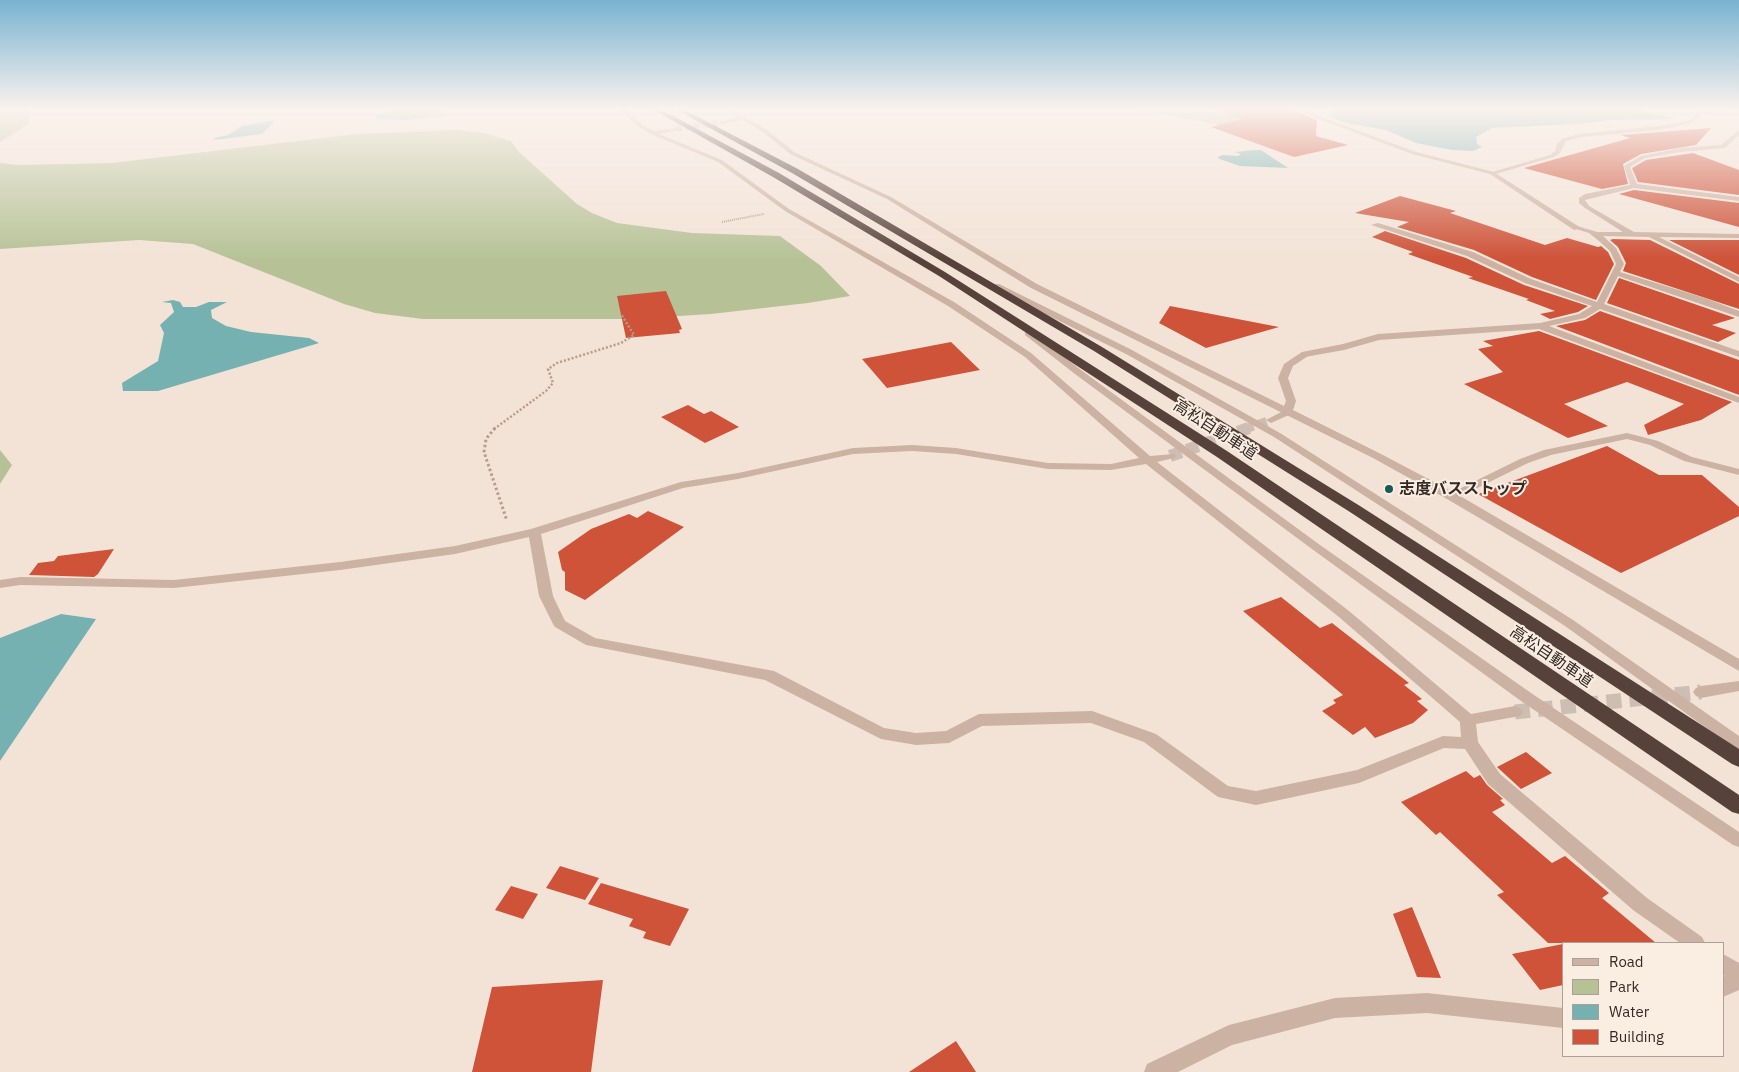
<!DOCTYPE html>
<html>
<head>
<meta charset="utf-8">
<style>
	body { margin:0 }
	#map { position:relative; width:1739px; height:1072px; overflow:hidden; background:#f3e3d7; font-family:"IBM Plex Sans",sans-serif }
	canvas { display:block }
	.legend { position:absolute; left:1562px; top:942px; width:162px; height:115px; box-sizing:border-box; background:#faeee3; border:1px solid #ab9f97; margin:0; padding:6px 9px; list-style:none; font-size:15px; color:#352925 }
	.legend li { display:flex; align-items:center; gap:10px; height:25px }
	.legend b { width:25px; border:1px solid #ab9f97 }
</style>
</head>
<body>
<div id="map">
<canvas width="1739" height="1072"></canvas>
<ul class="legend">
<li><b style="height:6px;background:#cbb2a2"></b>Road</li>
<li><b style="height:14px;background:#b6c296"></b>Park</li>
<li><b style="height:14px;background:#74b1b0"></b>Water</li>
<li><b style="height:14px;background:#ce5339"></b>Building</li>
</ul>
</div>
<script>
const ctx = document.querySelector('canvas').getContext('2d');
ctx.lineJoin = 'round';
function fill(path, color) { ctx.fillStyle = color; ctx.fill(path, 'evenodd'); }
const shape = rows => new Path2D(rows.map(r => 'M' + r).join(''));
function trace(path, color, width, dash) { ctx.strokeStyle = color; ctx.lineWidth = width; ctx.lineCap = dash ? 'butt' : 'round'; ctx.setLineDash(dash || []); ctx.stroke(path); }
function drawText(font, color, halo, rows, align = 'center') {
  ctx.font = font + ' "IBM Plex Sans","Noto Sans JP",sans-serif'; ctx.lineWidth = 4; ctx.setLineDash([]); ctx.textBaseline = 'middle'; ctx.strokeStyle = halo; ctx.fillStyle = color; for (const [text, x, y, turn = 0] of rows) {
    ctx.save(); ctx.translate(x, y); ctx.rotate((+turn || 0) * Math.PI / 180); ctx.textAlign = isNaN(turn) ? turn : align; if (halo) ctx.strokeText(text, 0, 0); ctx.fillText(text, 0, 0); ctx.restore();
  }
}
fill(shape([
	[0,109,30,109,27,113,30,121,27,125,0,142],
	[1134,109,1202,109,1211,113,1240,110,1264,119,1229,127],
	[458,130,484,133,511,141,519,152,577,204,592,213,617,223,692,233,780,236,821,266,850,296,808,303,711,314,630,319,423,319,375,313,344,304,193,244,139,240,0,249,0,163,18,165,112,163,356,134],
	[0,450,12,465,0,484]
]), '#b6c296');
fill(shape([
	[386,109,437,109,449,116,407,120,378,119,376,115,386,113],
	[1342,109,1637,109,1675,119,1612,120,1576,124,1492,128,1476,137,1477,144,1482,147,1473,151,1452,150,1416,143,1386,130,1346,123,1329,117,1333,111],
	[269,121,275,121,262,134,215,140,214,138,228,135,242,126],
	[1255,150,1261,150,1288,168,1240,166,1217,158,1222,155,1238,156,1241,154,1235,152],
	[173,300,180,302,183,307,196,307,209,302,227,302,211,310,212,318,226,326,251,332,309,338,319,343,158,391,123,391,122,383,158,361,164,333,160,325,174,312,171,303,162,302],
	[61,614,96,619,0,761,0,638]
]), '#74b1b0');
fill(shape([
	[1219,109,1290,109,1317,120,1316,136,1348,145,1294,157,1211,127,1242,119],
	[1711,128,1696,145,1641,154,1623,164,1628,184,1602,189,1524,168,1630,138,1621,135],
	[1693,153,1739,170,1739,195,1638,182,1632,168,1646,160],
	[1634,190,1739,203,1739,227,1619,194],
	[1400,196,1456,211,1450,213,1545,245,1567,238,1598,247,1601,246,1608,252,1614,264,1596,300,1532,277,1474,250,1397,227,1409,222,1355,213],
	[1385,231,1466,258,1524,285,1588,306,1578,312,1550,319,1540,314,1555,311,1526,300,1529,299,1468,278,1473,277,1408,254,1413,252,1372,237],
	[1613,239,1650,240,1739,284,1739,309,1623,271,1626,263,1618,247,1610,240],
	[1669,240,1739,240,1739,275],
	[1619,278,1735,318,1712,325,1736,333,1718,342,1607,303],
	[666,291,682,329,679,330,680,333,626,338,617,296],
	[1170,306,1279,327,1206,348,1159,323],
	[1600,311,1739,360,1739,395,1556,326,1585,320],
	[1539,331,1732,402,1701,420,1648,435,1644,425,1684,404,1627,382,1564,404,1608,426,1568,438,1464,384,1503,372,1478,349,1493,346,1483,341],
	[951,342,980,370,887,388,862,359],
	[688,405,704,414,711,411,739,427,705,443,661,417],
	[1607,446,1659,475,1702,475,1739,507,1739,516,1621,573,1478,494],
	[648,511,684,527,585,600,565,590,565,572,562,570,558,552,591,529,629,514,637,518],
	[114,549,98,574,94,577,29,575,38,563,54,561,58,556],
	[1281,597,1320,628,1332,623,1409,683,1404,685,1422,699,1417,701,1428,710,1413,723,1375,738,1365,727,1353,735,1322,711,1336,703,1333,700,1343,695,1243,611],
	[1526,752,1552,773,1521,789,1497,767],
	[1466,771,1474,778,1480,775,1487,785,1503,799,1500,800,1505,805,1492,812,1552,863,1565,856,1609,893,1602,898,1656,943,1548,943,1497,895,1504,892,1440,832,1436,835,1401,802],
	[560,866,599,878,585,900,546,888],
	[601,883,689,909,670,946,643,938,646,932,629,926,633,919,588,904],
	[511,886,538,894,523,919,495,910],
	[1412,907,1441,978,1417,977,1393,914],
	[1563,944,1563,985,1540,990,1512,954],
	[603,980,591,1072,472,1072,492,987],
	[956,1041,976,1072,909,1072]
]), '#ce5339');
trace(shape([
	[676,129,722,122]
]), '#cdbeb3', 6, [6, 3]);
trace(shape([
	[1245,429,1271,420]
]), '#cdbeb3', 9, [9, 5]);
trace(shape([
	[1170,456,1249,428]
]), '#cdbeb3', 12, [12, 6]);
trace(shape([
	[1515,712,1701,692]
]), '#cdbeb3', 15, [15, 8]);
trace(shape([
	[722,222,764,214]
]), '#b79c8c', 2, [1, 1]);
trace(shape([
	[494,429,546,391,553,383,548,369,557,363,621,343,634,335,621,314]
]), '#b79c8c', 2.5, [2, 2]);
trace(shape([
	[495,428,486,439,484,452,507,521]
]), '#b79c8c', 3, [2.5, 2.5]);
fill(shape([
	[993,284,999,284,1132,350,1280,433,1573,620,1739,736,1739,750,1734,748,1565,626,1274,437,1126,354,993,288,993,284],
	[1025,331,1031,331,1081,370,1320,545,1531,693,1739,832,1739,847,1733,845,1521,701,1312,549,1075,374,1025,335,1025,331]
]), '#cbb2a2');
fill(shape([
	[619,109,625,109,644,126,654,131,678,128,678,130,659,134,722,160,789,209,954,302,1031,353,1150,456,1174,454,1176,456,1174,458,1157,462,1349,611,1471,714,1515,706,1520,708,1523,712,1520,716,1476,724,1478,742,1500,774,1647,898,1702,937,1705,943,1680,943,1633,910,1488,784,1465,749,1444,748,1359,783,1256,805,1218,797,1144,742,1091,723,982,726,949,743,916,745,881,739,765,680,586,645,555,627,553,624,539,596,529,537,455,554,340,570,174,588,20,585,0,588,0,580,20,577,174,580,340,562,455,546,531,529,681,482,738,473,853,448,912,445,956,448,1048,463,1111,464,1139,458,1025,357,948,306,785,211,718,162,651,134,640,128,619,109],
	[912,451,956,454,1048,469,1111,470,1146,464,1339,617,1460,722,1461,737,1443,736,1357,770,1256,791,1228,786,1156,734,1092,711,979,714,946,731,916,733,884,728,774,671,595,638,565,621,553,596,541,534,683,488,738,479,853,454,912,451],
	[1716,109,1733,109,1703,114,1692,123,1659,130,1581,137,1566,141,1560,153,1554,157,1492,175,1489,173,1550,155,1555,151,1557,144,1562,139,1579,134,1659,126,1688,121,1699,112,1716,109],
	[744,116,746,119,722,124,719,122,744,116],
	[1739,130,1739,135,1725,148,1681,152,1645,158,1630,167,1637,184,1739,197,1739,201,1634,188,1585,200,1589,206,1634,232,1739,234,1739,238,1659,237,1739,277,1739,282,1649,237,1603,236,1616,248,1624,264,1620,272,1705,298,1739,311,1739,317,1618,276,1604,304,1739,351,1739,357,1600,309,1585,318,1549,326,1739,397,1739,403,1539,329,1379,340,1344,350,1305,357,1300,354,1302,352,1343,344,1378,334,1540,323,1579,314,1592,306,1525,283,1467,256,1371,225,1378,223,1473,252,1531,279,1597,302,1616,264,1610,251,1599,241,1589,233,1573,228,1577,226,1597,232,1623,232,1585,208,1579,203,1579,198,1585,194,1630,185,1624,166,1641,156,1681,148,1721,145,1739,130],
	[1287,409,1291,410,1291,414,1271,423,1266,420,1287,409],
	[1627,433,1658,441,1692,457,1739,469,1739,475,1684,461,1650,445,1627,439,1551,455,1528,463,1455,499,1447,499,1445,496,1520,459,1544,450,1627,433],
	[1739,681,1739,691,1701,698,1696,696,1693,692,1696,688,1701,686,1739,681],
	[1723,954,1739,963,1739,990,1723,997,1723,977,1725,976,1723,974,1723,954],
	[1427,993,1563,1008,1563,1028,1427,1013,1335,1018,1232,1045,1178,1072,1144,1072,1147,1064,1229,1025,1335,998,1427,993]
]), '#cbb2a2');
fill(shape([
	[724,109,730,109,767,130,794,152,891,197,1037,284,1284,406,1286,401,1278,378,1284,364,1302,352,1308,352,1308,356,1293,366,1288,378,1296,401,1293,410,1381,454,1455,493,1739,659,1739,671,1447,499,1373,458,1031,288,887,199,790,154,763,132,724,109],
	[1292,109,1300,109,1416,152,1494,172,1581,228,1574,230,1490,174,1412,154,1292,109]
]), '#cbb2a2');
fill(shape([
	[652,109,660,109,779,173,945,272,1227,451,1739,795,1739,814,1732,812,1217,457,939,276,773,177,652,109],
	[675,109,683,109,798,169,1102,347,1360,506,1739,749,1739,767,1732,764,1350,512,1094,351,792,173,675,109]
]), '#57423b');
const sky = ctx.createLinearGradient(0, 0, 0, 259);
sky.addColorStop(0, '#79b3d2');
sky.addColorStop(0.42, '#faf2ed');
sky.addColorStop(1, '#faf2ed00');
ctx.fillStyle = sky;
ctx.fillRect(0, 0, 1739, 259);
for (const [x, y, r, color] of [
	[1389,489,5,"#185959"]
]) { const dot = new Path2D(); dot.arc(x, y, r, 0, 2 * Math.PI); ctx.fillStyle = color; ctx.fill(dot); trace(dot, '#faeee3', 2); }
drawText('16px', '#352925', '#faeee3', [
	["高松自動車道",1215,430,33],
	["高松自動車道",1551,657,34]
]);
drawText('bold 16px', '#352925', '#faeee3', [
	["志度バスストップ",1399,489]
], 'left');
</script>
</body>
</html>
